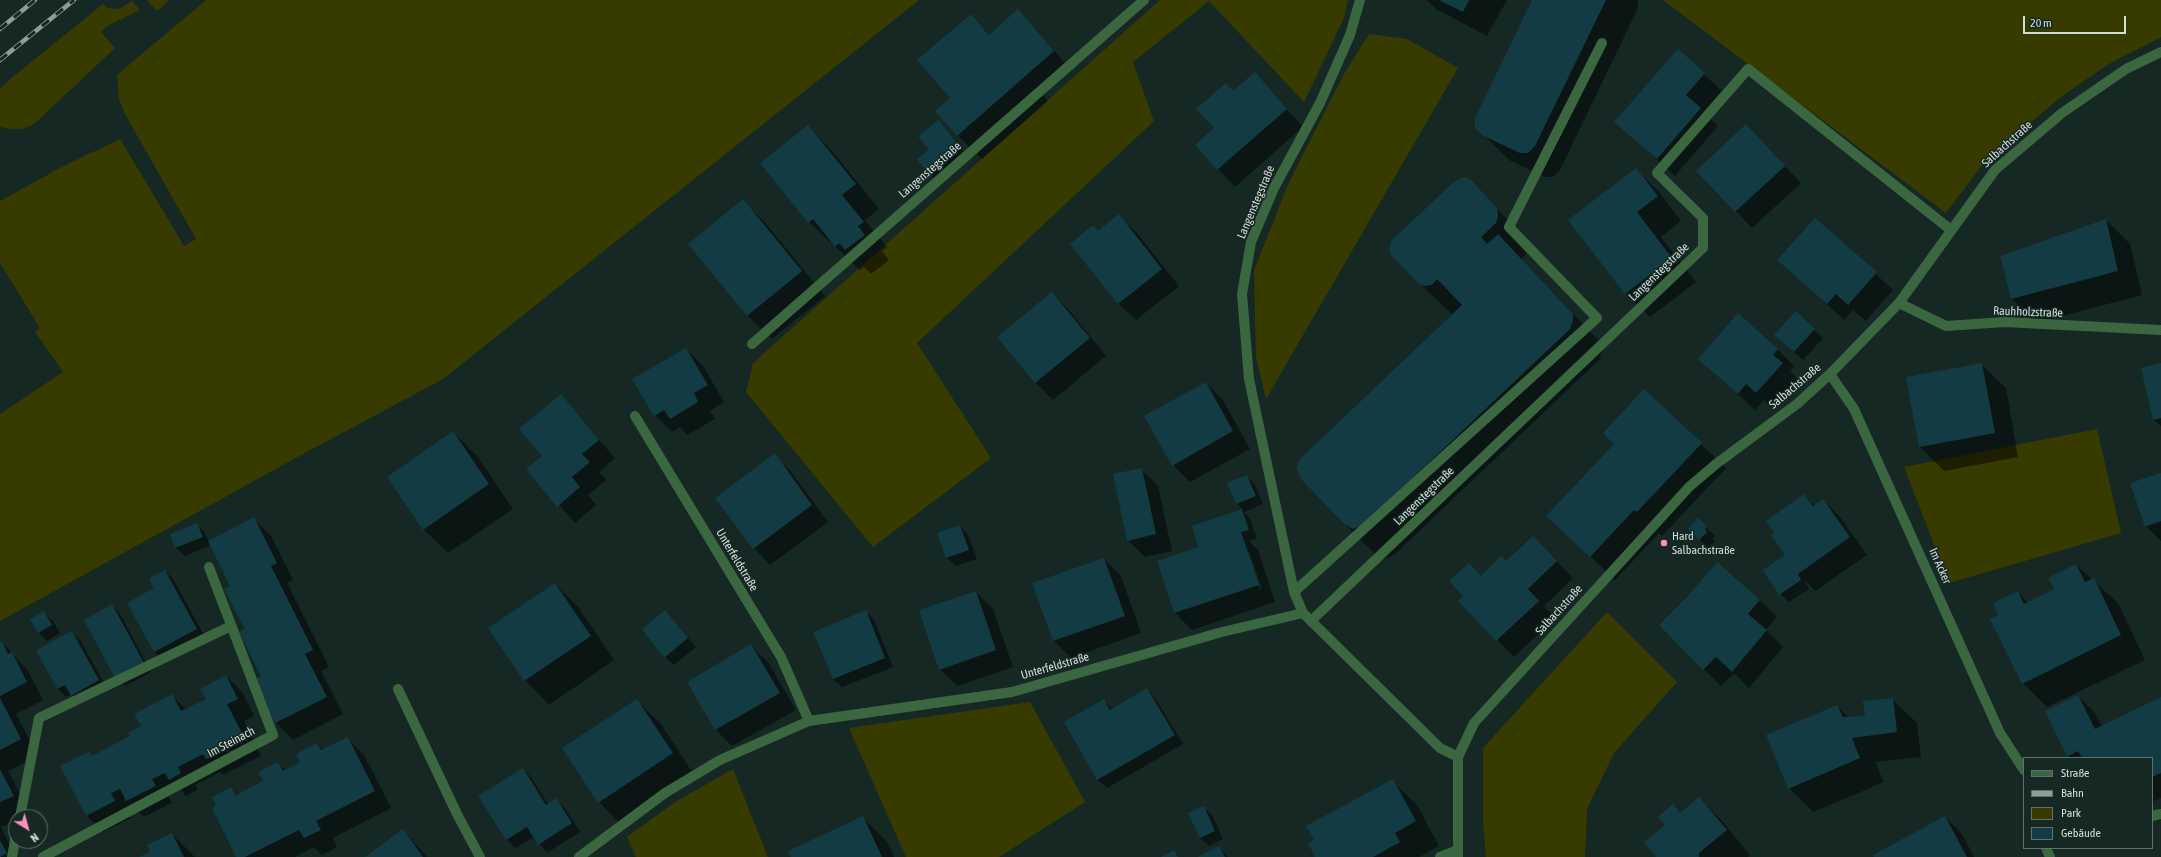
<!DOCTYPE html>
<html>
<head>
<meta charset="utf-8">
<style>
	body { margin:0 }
	#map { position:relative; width:2161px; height:857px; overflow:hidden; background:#162824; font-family:"Asap Condensed",sans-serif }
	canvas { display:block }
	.legend { position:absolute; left:2023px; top:757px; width:130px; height:92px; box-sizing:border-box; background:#162824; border:1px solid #61706d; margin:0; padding:5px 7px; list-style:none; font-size:12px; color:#d2ddda }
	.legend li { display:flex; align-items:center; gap:8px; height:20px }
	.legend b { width:20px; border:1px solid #61706d }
	.north { position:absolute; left:8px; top:809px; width:40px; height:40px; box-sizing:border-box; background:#162824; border:1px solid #61706d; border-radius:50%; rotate:143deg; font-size:11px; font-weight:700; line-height:16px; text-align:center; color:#d2ddda }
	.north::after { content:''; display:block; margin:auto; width:14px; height:18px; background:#fc8fc1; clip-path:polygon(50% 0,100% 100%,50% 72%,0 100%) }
	.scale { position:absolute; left:2023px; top:16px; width:103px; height:18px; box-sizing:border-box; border:2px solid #d2ddda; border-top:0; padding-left:5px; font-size:12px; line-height:14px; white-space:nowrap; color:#d2ddda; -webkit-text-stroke:3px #162824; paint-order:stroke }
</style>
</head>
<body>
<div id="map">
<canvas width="2161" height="857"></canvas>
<ul class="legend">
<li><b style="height:5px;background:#3b6740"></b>Straße</li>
<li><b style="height:5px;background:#8f9d99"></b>Bahn</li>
<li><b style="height:11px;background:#383b00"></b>Park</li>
<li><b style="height:11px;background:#123b44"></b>Gebäude</li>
</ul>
<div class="north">N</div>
<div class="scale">20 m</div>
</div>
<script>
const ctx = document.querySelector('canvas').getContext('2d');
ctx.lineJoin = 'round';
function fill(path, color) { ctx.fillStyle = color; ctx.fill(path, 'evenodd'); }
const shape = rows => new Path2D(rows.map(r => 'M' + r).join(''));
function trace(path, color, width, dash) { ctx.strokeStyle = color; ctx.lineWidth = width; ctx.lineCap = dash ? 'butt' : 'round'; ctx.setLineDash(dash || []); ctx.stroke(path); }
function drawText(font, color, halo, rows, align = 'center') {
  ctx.font = font + ' "Asap Condensed",sans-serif'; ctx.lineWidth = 3; ctx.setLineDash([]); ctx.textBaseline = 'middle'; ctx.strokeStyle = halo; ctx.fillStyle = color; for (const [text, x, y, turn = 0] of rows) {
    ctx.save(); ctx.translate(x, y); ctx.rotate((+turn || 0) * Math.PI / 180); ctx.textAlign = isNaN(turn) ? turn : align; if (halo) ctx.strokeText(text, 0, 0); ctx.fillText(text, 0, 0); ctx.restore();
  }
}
fill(shape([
	[147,0,170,0,157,11],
	[206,0,919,0,443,379,303,454,0,621,0,414,63,372,35,332,40,328,0,263,0,201,62,167,120,139,184,246,196,239,126,116,119,99,117,75],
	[1160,0,1348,0,1344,18,1304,102,1209,1,1133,62,1154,121,917,343,991,458,873,547,746,392,753,363],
	[1663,0,2161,0,2161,37,2107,65,2058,99,1983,164,1946,213],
	[132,1,140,10,107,26,101,32,115,48,34,124,22,129,11,129,0,127,0,89,9,80,103,4,107,8,116,9,121,8],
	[1369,34,1407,39,1458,68,1266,399,1256,357,1254,270,1289,182,1345,72],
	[2097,429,2121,533,1949,583,1904,467],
	[1607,612,1677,682,1614,753,1587,809,1585,857,1486,857,1483,821,1483,748],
	[1030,702,1085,802,999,857,906,857,849,728],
	[733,769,768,857,636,857,627,837,675,802]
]), '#383b00');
fill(shape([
	[1427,0,1507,0,1487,36,1436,9],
	[1533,0,1638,0,1638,8,1560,170,1553,177,1545,177,1509,160,1476,127],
	[1018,11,1070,68,1042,94,1048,101,982,159,957,135,951,98,971,16,990,35],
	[1678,51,1722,91,1703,112,1718,126,1675,176,1616,122],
	[1255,74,1303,127,1235,187,1196,145,1215,128,1234,92],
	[939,122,969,158,937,182,918,160,930,150],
	[808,127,832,151,879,209,865,220,887,247,882,251,889,260,871,274,864,267,860,270,809,222,762,163],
	[1762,143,1801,183,1752,228,1736,211],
	[1635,169,1660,193,1681,221,1661,237,1696,282,1650,317,1625,293],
	[1470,181,1527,240,1528,247,1526,254,1521,259,1603,345,1600,359,1394,555,1384,559,1376,555,1345,524,1453,315,1419,283],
	[743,201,767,225,825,296,772,339,747,315],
	[1119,216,1136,232,1179,286,1136,320,1119,304,1072,245,1098,232],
	[1816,219,1893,290,1866,321,1853,310,1844,320,1779,260],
	[2106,220,2130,244,2142,295,2036,323,2012,299],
	[1052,293,1069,310,1106,356,1053,400,1036,383,998,337],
	[1796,313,1823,338,1803,360,1784,343],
	[686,349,703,366,724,402,710,411,715,419,687,435,680,427,672,432,655,415],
	[1777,349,1794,366,1790,371,1799,381,1774,410,1764,400,1755,410,1700,359],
	[1981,364,2006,388,2018,457,1944,471,1920,447,1907,378],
	[2161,364,2161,426,2154,420,2142,369],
	[1206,383,1223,400,1250,449,1190,482,1173,465],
	[1644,390,1726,468,1662,536,1659,533,1615,580,1548,516,1615,444],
	[560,396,615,458,599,472,606,480,588,495,596,505,575,523,528,469,543,456],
	[453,432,478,457,513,509,448,553,423,529],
	[775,455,791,472,828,522,770,565,754,548],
	[1141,469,1158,486,1172,551,1145,557,1128,540],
	[2161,474,2161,541,2146,526],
	[1247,476,1255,485,1263,504,1244,512,1250,519,1257,538,1249,541,1258,550,1275,602,1192,630,1175,613,1158,561,1200,547,1193,527,1243,510,1237,503],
	[1247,552,1249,552,1262,589,1260,590],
	[1804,495,1815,506,1823,500,1840,517,1867,555,1815,591,1804,579,1809,589,1789,602,1780,594,1786,556,1775,532],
	[254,519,271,536,293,580,287,583,329,667,321,671,343,714,293,740,276,723,255,680,262,676,231,586,211,545,185,556,176,548,171,535,197,525,205,533,209,542],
	[1698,520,1715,536,1712,538,1715,541,1708,548,1689,529],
	[960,526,968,535,977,559,956,566,947,558,939,534],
	[1533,537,1573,578,1544,606,1555,618,1514,657,1459,601,1481,577,1506,563],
	[1104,559,1121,576,1141,633,1071,658,1054,641,1034,584],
	[2076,565,2118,603,2145,660,2047,707,2023,683,1999,615,2018,592,2028,603,2056,590],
	[165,571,173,579,205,637,163,660,154,651,156,588],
	[555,584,579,608,614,660,549,705,525,680],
	[976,592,993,609,1013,667,957,686,940,669],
	[1760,600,1777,617,1766,630,1783,647,1749,688,1734,673,1721,686,1660,625],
	[112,605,120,614,151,672,125,686,116,677],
	[665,611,696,647,674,665,665,657],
	[866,612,874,620,893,667,842,687,833,679],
	[44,613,53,621,60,633,47,641,38,632],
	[72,632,81,641,107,689,80,704,71,695,66,697,58,689],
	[2,642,28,671,43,700,16,714,38,756,8,771,30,813,21,817,16,817,16,820,1,827,16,857,0,857,0,643],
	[751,646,768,662,796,710,732,746,715,729],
	[226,676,243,693,254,716,244,721,261,756,223,775,220,772,195,785,198,790,186,796,181,790,168,796,172,803,144,817,134,807,127,810,131,818,103,832,86,815,89,752,93,756,132,737,172,696,187,710,207,699],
	[1147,689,1155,698,1183,744,1107,788,1098,780,1065,722,1104,700,1113,710],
	[2078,696,2095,713,2102,727,2161,698,2161,798,2152,802,2152,758,2069,758,2068,756],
	[1892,699,1917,723,1921,757,1875,762,1884,782,1813,812,1789,788,1837,706,1849,718,1866,717],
	[636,700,661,724,696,778,623,827,599,802],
	[347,738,364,755,391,808,333,838,337,847,322,855,314,847,295,857,237,857,217,806,231,788,238,795,264,782,278,763,286,771,301,763,317,744,323,750],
	[523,769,531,777,548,804,556,800,565,808,580,832,547,853,534,837,516,848,507,840,479,796],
	[1392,781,1417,805,1439,846,1419,857,1316,857,1315,841],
	[1699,798,1723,822,1750,855,1748,857,1658,857,1666,825],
	[1203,807,1212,815,1223,839,1209,846,1200,838],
	[862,817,887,842,894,857,792,857],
	[1945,817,1962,834,1974,857,1875,857],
	[403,830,427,857,367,857],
	[172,834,195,857,141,857,152,852],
	[1218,847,1228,857,1200,857]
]), '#0007');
fill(shape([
	[1439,0,1469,0,1463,12],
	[1532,0,1606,0,1535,146,1528,153,1520,153,1484,136,1475,128,1475,118],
	[1018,9,1054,51,957,136,935,111,950,98,917,60,971,14,989,35],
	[1678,49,1705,73,1686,95,1701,108,1657,159,1614,122],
	[1255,72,1287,109,1217,170,1195,145,1214,128,1196,109,1226,83,1233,91],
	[939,120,961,149,928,174,917,159,929,150,918,136],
	[1746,124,1785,166,1735,212,1696,171],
	[808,125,856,184,842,195,864,222,858,226,865,235,845,250,839,243,835,247,813,219,808,223,760,163],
	[1636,168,1658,196,1637,212,1672,258,1625,294,1568,220],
	[1464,177,1471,180,1497,208,1498,216,1496,223,1481,237,1487,244,1498,234,1573,314,1573,320,1570,329,1363,525,1353,529,1344,524,1301,479,1296,467,1300,459,1462,305,1437,279,1432,285,1424,286,1419,284,1391,255,1389,248,1392,240,1455,181],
	[743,199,802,271,747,316,688,244],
	[1119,214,1162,269,1118,304,1070,244,1093,225,1098,231],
	[1815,218,1877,272,1848,305,1836,294,1827,304,1777,260],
	[2106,219,2118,271,2011,299,2000,256],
	[1052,292,1090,338,1035,383,997,337],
	[1796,311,1815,329,1794,352,1774,335],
	[1738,313,1778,349,1773,355,1783,363,1756,393,1746,384,1738,394,1698,359],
	[686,348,708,385,694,393,698,402,670,419,664,410,654,416,632,379],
	[1982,363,1995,433,1919,447,1906,377],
	[2161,363,2161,418,2153,420,2141,368],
	[1206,382,1233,431,1172,466,1144,416],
	[1644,389,1702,443,1637,512,1634,510,1590,557,1546,516,1614,444,1603,433],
	[561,394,599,440,582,454,590,462,572,477,580,487,557,507,526,469,542,456,519,429],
	[453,431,489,484,423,530,387,477],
	[775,453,812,505,753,549,715,498],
	[1142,468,1156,534,1127,541,1113,474],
	[2161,473,2161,521,2145,527,2130,483],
	[1247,475,1256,496,1236,504,1227,483],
	[1804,494,1813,506,1823,499,1850,537,1798,574,1801,580,1779,595,1763,570,1785,555,1771,535,1774,532,1766,521],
	[1242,509,1249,530,1241,532,1259,585,1174,613,1157,561,1198,547,1192,526],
	[254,517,277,563,271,566,313,650,305,654,327,697,275,723,253,680,261,676,239,632,245,629,224,589,230,586,208,541],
	[1698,518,1707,527,1705,529,1707,532,1699,540,1688,529],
	[197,523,203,537,175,548,170,534],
	[960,525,969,550,946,558,937,533],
	[1533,536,1557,561,1528,589,1539,601,1496,641,1458,601,1463,596,1449,581,1469,563,1481,576,1501,556,1506,561],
	[1104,558,1125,616,1053,641,1032,583],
	[1717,562,1760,600,1748,614,1767,630,1732,672,1716,657,1703,670,1659,625,1687,597],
	[2076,564,2085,582,2094,578,2121,635,2022,684,1990,619,1998,615,1993,603,2018,591,2024,604,2054,589,2048,578],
	[165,570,197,629,154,652,127,603,154,588,149,578],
	[555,583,591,636,524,681,488,628],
	[976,591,996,650,939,670,919,610],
	[112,604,144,663,115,678,84,620],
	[665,610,688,638,664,658,642,629],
	[866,610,885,658,833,679,813,632],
	[44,611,52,625,38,633,30,619],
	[72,631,99,680,71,696,65,685,57,689,36,650],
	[2,641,8,654,12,652,27,682,0,696,0,642],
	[751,644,780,693,715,730,687,682],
	[226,675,238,699,227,704,245,739,206,759,203,754,178,767,181,773,169,780,165,773,152,779,156,786,126,801,120,789,111,793,115,801,86,816,60,766,90,751,92,756,130,736,128,733,141,726,134,714,172,694,181,711,206,699,200,689],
	[1147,688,1175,735,1097,780,1064,722,1104,699,1110,710],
	[2078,695,2095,729,2161,697,2161,773,2152,777,2152,758,2082,758,2078,751,2067,757,2045,711],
	[0,698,21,739,0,750],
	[1893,698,1897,732,1852,738,1860,758,1788,789,1766,735,1837,705,1843,717,1865,716,1863,701],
	[637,699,673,753,598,803,562,748],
	[348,737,375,791,316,821,321,830,304,838,299,830,245,857,236,857,212,808,216,806,212,797,231,787,236,795,263,781,258,772,278,762,283,771,300,762,296,754,317,743,321,750],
	[523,768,546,805,556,798,572,823,538,845,527,827,506,840,478,796],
	[0,769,14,796,0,802],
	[1393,779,1416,821,1395,833,1400,842,1373,857,1315,857,1308,843,1314,840,1306,826],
	[1699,797,1727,830,1699,853,1699,857,1656,857,1644,842,1665,825,1658,817,1673,804,1680,813],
	[1204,806,1215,831,1200,838,1188,813],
	[863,816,882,857,791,857,788,851],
	[1945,816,1967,857,1874,857,1873,855],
	[403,829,423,857,365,857],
	[172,833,184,857,139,857,150,851,147,845],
	[0,840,7,853,0,857],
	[1219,846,1225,857,1198,857],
	[1174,850,1178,857,1161,857]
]), '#123b44');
trace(shape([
	[635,416,781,657,809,721],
	[1311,621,1703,248,1703,218,1657,173,1748,69,1951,230],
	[398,689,457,814,480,857],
	[20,817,39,718,231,626],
	[2046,848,2050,857],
	[12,857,16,835],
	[43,857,273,735,209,567]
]), '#3b6740', 10);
trace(shape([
	[1360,0,1350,35,1320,103,1274,188,1251,242,1242,294,1249,379,1294,592,1303,613,1440,748,1458,757],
	[1899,303,1946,326,2005,322,2161,330],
	[752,344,1144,0],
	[1830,374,1854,409,2000,733,2024,770],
	[1294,592,1597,318,1509,227,1602,43],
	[2152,816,2161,814],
	[579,857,665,793,720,760,809,721,1012,692,1222,632,1303,613],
	[1440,857,1458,850],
	[1458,857,1458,757,1474,723,1689,487,1716,464,1797,404,1830,374,1899,303,1995,170,2062,113,2126,69,2161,52]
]), '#3b6740', 10);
const rail = shape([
	[0,29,35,0],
	[0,60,74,0]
]);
trace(rail, '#8f9d99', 4.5);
trace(rail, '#162824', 3, [9]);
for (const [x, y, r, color] of [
	[1664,543,4,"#fc8fc1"]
]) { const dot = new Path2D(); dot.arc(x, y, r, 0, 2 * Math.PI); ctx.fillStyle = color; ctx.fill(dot); trace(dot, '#162824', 1.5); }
drawText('12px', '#d2ddda', '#162824', [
	["Salbachstraße",2007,144,-42],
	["Langenstegstraße",930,170,-41],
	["Langenstegstraße",1256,202,-67],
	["Langenstegstraße",1659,272,-44],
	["Rauhholzstraße",2028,312,2],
	["Salbachstraße",1795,386,-40],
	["Langenstegstraße",1424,496,-44],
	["Unterfeldstraße",737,560,59],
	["Im Acker",1940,566,66],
	["Salbachstraße",1559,610,-48],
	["Unterfeldstraße",1055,666,-16],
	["Im Steinach",231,742,-28]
]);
drawText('12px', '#d2ddda', '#162824', [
	["Hard",1672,536],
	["Salbachstraße",1672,550]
], 'left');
</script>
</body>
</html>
